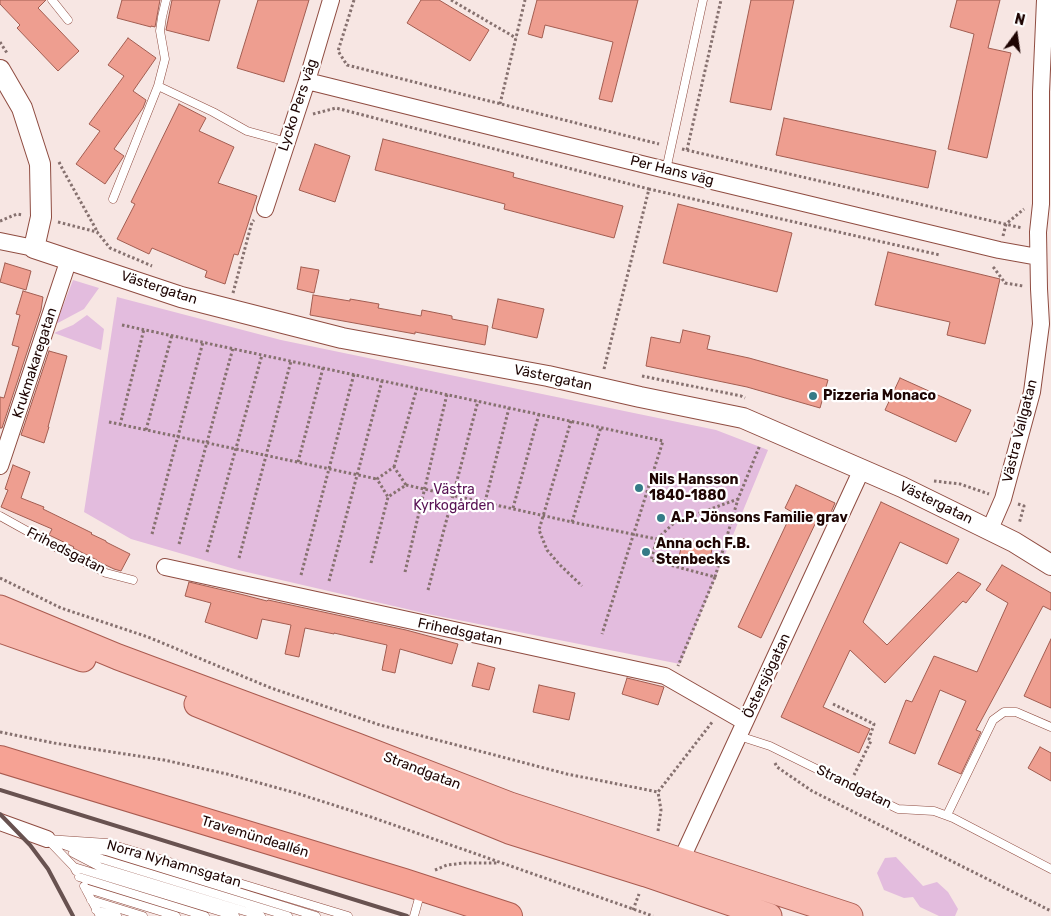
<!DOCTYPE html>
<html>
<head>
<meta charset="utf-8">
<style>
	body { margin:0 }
	#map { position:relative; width:1051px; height:916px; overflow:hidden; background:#f7e6e3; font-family:Rubik,sans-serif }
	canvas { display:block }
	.north { position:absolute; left:991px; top:10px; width:50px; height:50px; -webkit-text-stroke:4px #fff; paint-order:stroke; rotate:14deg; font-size:14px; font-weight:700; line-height:20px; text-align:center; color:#1e0503 }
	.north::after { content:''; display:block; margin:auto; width:18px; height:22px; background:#1e0503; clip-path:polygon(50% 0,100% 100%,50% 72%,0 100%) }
</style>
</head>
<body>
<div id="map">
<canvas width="1051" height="916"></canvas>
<div class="north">N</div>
</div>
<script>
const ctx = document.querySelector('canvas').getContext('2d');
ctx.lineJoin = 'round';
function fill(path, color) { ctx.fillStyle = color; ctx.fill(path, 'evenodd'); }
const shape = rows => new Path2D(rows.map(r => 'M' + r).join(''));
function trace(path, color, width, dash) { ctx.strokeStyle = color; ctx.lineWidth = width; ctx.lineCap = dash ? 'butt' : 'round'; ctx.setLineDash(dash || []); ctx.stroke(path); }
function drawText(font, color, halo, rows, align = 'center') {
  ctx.font = font + ' Rubik,sans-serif'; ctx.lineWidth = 4.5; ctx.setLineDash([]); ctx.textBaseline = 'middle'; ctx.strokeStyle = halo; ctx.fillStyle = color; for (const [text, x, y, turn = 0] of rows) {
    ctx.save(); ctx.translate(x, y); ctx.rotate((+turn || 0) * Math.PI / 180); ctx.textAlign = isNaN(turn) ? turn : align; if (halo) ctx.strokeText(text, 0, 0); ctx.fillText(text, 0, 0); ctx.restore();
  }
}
fill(shape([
	[73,280,99,288,84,309,56,324],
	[117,297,281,340,716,430,768,450,680,664,428,614,238,570,131,539,84,512],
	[87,315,104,329,101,350,54,333,73,325],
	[896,857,923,886,937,882,948,892,958,909,955,916,939,916,920,907,913,897,904,898,884,890,877,873,885,858]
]), '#e3bcde');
const building = shape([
	[0,0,46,0,38,8,79,51,58,71,17,28,20,25,0,4,0,0],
	[122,0,160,0,155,27,151,26,151,27,117,18,122,0],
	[172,0,220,0,209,41,166,30,172,0],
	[258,0,309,0,284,82,237,68,258,0],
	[421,0,439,0,489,30,470,61,407,23,421,0],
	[537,0,638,0,612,102,599,99,613,42,545,25,542,38,528,34,537,0],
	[751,0,794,0,771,110,730,102,751,0],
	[957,0,1000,0,988,48,1011,53,987,158,948,149,974,34,950,27,957,0],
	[128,38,156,58,133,91,146,100,143,108,114,149,124,156,105,184,76,164,100,131,89,124,124,76,108,65,128,38],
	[179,104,206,118,199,131,234,147,218,183,257,196,238,255,234,254,225,284,205,277,207,271,152,248,149,254,117,239,135,204,131,202,179,104],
	[784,118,936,151,928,188,776,155,784,118],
	[383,139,514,173,513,177,623,206,614,238,504,209,505,204,375,170,383,139],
	[315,144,350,156,335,202,299,190,315,144],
	[678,204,792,233,777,292,663,263,678,204],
	[888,252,1000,279,985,344,947,335,950,322,875,305,888,252],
	[5,263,31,271,26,290,0,282,5,263],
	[301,267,319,270,314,293,297,289,301,267],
	[23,291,43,297,41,310,2,428,0,428,0,397,4,398,19,347,12,345,20,315,16,314,23,291],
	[313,295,350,301,350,299,379,304,378,308,421,316,422,310,452,316,452,319,488,326,485,345,415,332,415,334,310,315,313,295],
	[498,299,544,309,537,338,492,328,498,299],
	[683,330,710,336,707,349,749,358,828,380,820,408,747,387,646,366,651,337,680,343,683,330],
	[49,351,67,356,48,427,49,427,44,443,21,435,49,351],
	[900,378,971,410,956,442,885,410,900,378],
	[13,465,30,472,21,498,44,507,43,509,92,533,91,534,106,541,106,542,130,554,121,571,114,569,97,561,97,560,73,548,74,547,49,535,52,529,1,507,8,490,5,489,13,465],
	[796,485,835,503,825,526,816,522,761,638,738,627,792,512,785,508,796,485],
	[881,502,959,539,947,564,900,542,863,622,887,645,958,572,981,584,966,603,963,601,885,683,850,650,823,707,870,729,859,753,781,717,881,502],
	[683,539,713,545,709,562,679,557,683,539],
	[1002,565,1051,593,1051,610,1043,606,976,730,981,732,961,774,938,764,966,701,940,690,915,754,889,743,906,700,912,702,934,656,977,672,1008,603,986,590,1002,565],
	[189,582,244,595,267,601,268,600,406,630,458,644,452,664,400,649,395,673,382,670,387,645,334,633,334,634,305,628,299,657,285,654,291,625,262,619,257,639,205,622,211,603,185,596,189,582],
	[1051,639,1051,708,1024,696,1051,639],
	[478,663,495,668,489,690,472,686,478,663],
	[627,678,664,687,658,705,622,694,627,678],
	[539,685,575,693,569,720,533,712,539,685],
	[1040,747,1051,753,1051,781,1028,768,1040,747]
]);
fill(building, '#ee9e90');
trace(building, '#a25d51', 1);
const service = shape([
	[52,0,68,20],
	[158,86,165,59,160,31,162,17,166,0],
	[666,170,703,0],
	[113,199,158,86,213,112,247,131,287,142],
	[0,516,63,551,106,573,133,580],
	[739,736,770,746,898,809,934,811,953,818,1051,869],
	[947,815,993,720,1004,712,1016,712,1051,727],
	[47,839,107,843,348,916],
	[49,841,74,867,76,871],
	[56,842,102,859,288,916],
	[76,845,106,851,316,916],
	[73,853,100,867,261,916],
	[74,867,235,916],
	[79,877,205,916],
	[84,886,100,916],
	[85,888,176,916],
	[91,900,143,916],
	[96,910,117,916],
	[414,916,421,891]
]);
const minor = shape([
	[307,81,666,170,999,250,1038,257],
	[265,209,307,81,331,0],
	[0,241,34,248],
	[0,466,69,259],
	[990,529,1003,499,1032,392,1041,324,1039,289,1038,232,1041,204,1041,92,1045,0],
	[165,567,665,676,745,722],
	[0,822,47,839],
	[677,869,862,469]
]);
const tertiary = shape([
	[0,70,22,108,40,164,41,217,34,248,181,297,342,338,548,376,640,397,743,418,902,487,1014,542,1051,565]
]);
const primary = shape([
	[0,608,118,657,357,746,510,805,850,916],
	[0,630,83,659],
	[197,704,509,831,646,874,769,916]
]);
const trunk = shape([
	[0,759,404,882,509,916]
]);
trace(service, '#8f4c41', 9);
trace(minor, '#8f4c41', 18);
trace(tertiary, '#8f4c41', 22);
trace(primary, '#a95b50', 27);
trace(trunk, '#a95b50', 28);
trace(shape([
	[354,0,338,51,347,65,659,144],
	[451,0,516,38],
	[0,42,7,53],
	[500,104,525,0],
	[313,114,336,108,649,189],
	[682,149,1022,228],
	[687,150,721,0],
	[59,162,63,170,97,231],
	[0,221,17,214,23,215],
	[58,222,97,232,110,248,152,266],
	[1003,236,1006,224,1024,209],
	[993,267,994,268,1005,283,1023,286],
	[233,293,252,222,254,220],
	[122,325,663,441,602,634],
	[604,369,649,189,940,255],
	[642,376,741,396,745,398],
	[571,421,539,530,547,550,559,564,582,586],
	[109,422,377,479],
	[120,425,144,329],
	[146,430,172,335],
	[298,462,323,368],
	[394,467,417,388],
	[934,481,960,484,989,494],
	[406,485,572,522,657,539,651,560,715,577,678,666],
	[485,502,509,408],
	[1018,504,1024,506,1019,524],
	[513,508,539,414],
	[572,522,601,427],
	[152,534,203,342],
	[657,539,675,522,738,499],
	[179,544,233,348],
	[207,552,262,355],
	[239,558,291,361],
	[371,563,388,497,406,485,394,467,377,479,388,497],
	[405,572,447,394],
	[301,575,354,374],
	[715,577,738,499,760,445],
	[0,578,61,608,148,637,271,688,380,725,567,774,658,792],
	[329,581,382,381],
	[428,590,478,401],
	[833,704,874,724,869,739,871,741,854,775],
	[0,732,54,743,164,760,227,774,296,793,371,817,653,916],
	[775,763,777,767,812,791,1051,911],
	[658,831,661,810,658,792,713,721],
	[435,870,447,865,464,863,498,863],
	[633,910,639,894]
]), '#86716f', 3, [2.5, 2.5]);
trace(service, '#fff', 8);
trace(minor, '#fff', 16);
trace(tertiary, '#fff', 20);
trace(primary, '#f8b9af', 25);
trace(trunk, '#f6a294', 26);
trace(shape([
	[0,790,407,916],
	[0,814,30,845,48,869,73,916]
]), '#685250', 4);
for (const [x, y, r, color] of [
	[813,396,5,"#357b87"],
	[639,488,5,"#357b87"],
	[661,518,5,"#357b87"],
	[646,552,5,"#357b87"]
]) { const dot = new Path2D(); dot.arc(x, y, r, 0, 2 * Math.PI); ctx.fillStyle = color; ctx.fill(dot); trace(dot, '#fff', 2); }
drawText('14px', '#1e0503', '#fff', [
	["Lycko Pers väg",298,105,-72],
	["Per Hans väg",672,171,14],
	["Västergatan",159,288,18],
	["Krukmakaregatan",35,363,-72],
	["Västergatan",553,378,12],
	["Västra Vallgatan",1020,431,-76],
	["Västergatan",936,503,26],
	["Frihedsgatan",66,551,27],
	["Frihedsgatan",460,632,12],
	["Östersjögatan",767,676,-65],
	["Strandgatan",422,771,21],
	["Strandgatan",854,787,26],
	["Travemündeallén",255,837,17],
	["Norra Nyhamnsgatan",174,864,16]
]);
drawText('bold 14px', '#1e0503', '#fff', [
	["Pizzeria Monaco",823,396],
	["Nils Hansson",649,480],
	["1840-1880",649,496],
	["A.P. Jönsons Familie grav",671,518],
	["Anna och F.B.",656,544],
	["Stenbecks",656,560]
], 'left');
drawText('14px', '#581254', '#fff', [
	["Västra",454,490],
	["Kyrkogården",454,506]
]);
</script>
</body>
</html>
